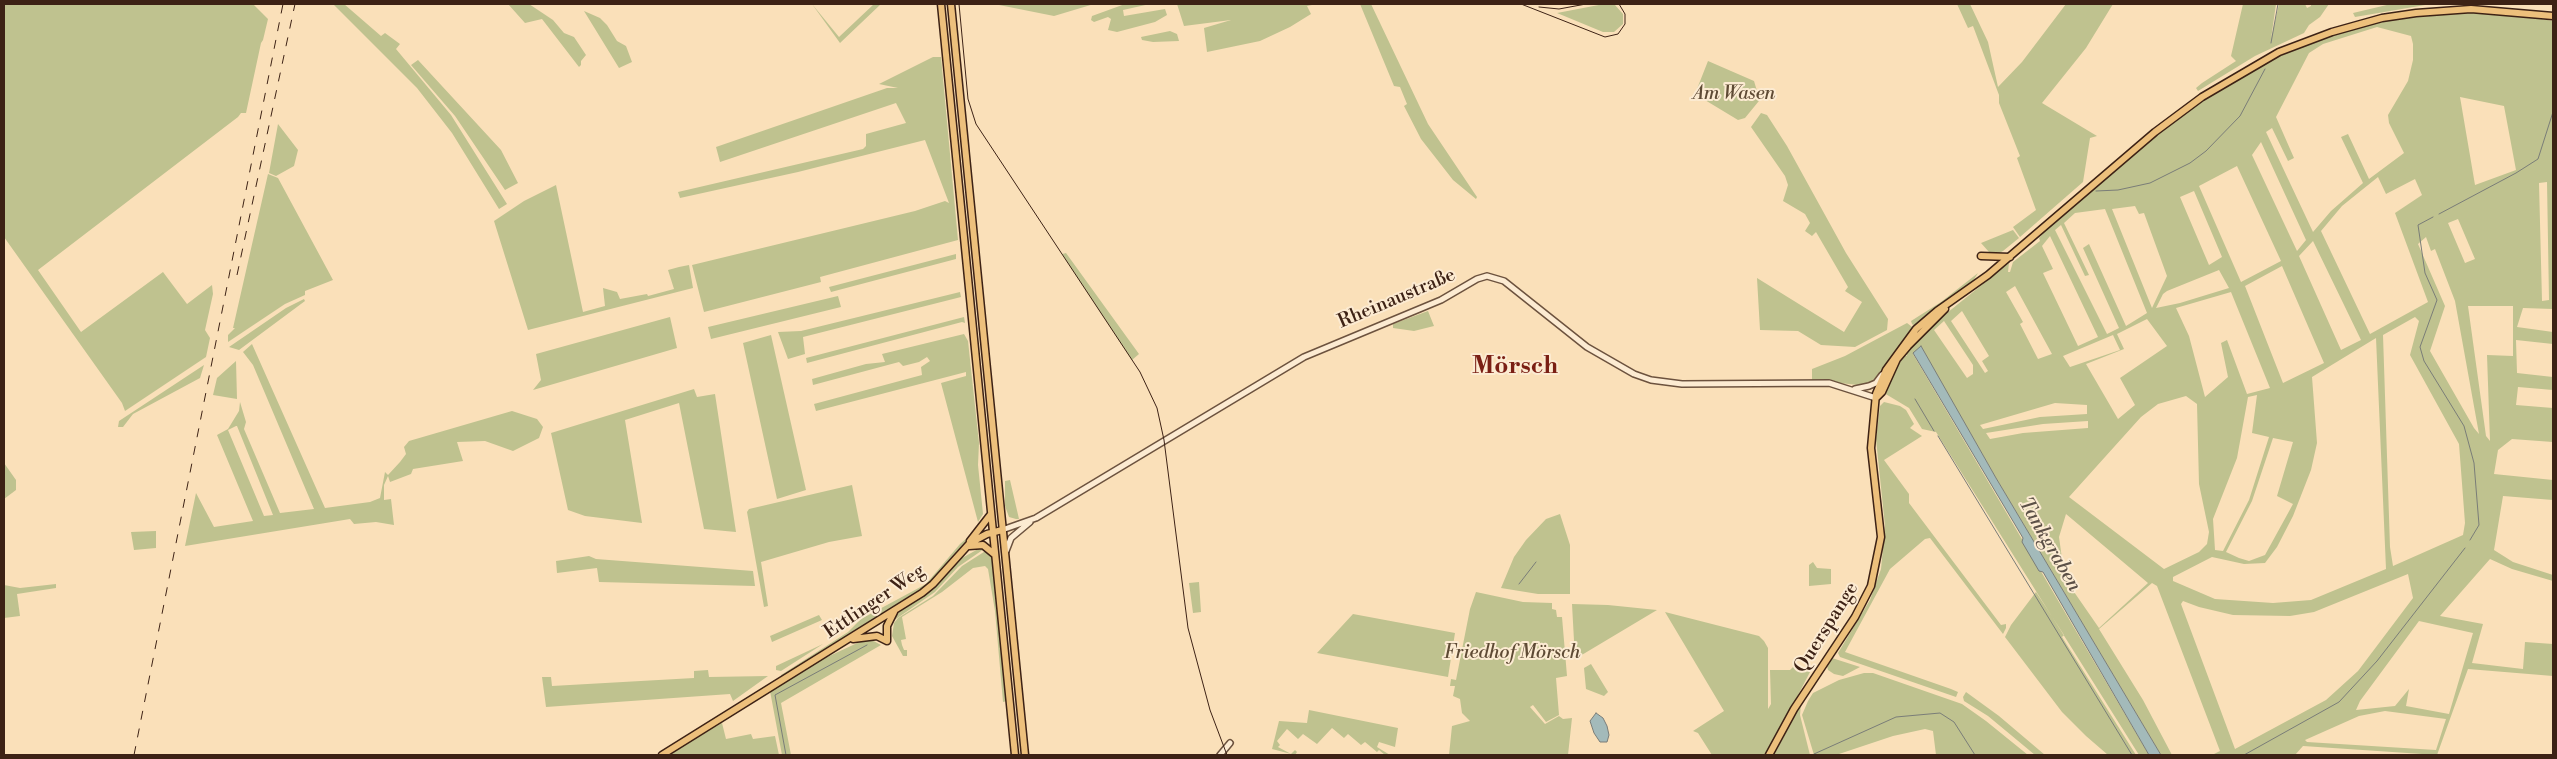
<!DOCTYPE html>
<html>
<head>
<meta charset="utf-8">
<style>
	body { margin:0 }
	#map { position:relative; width:2557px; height:759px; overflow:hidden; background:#fae0b9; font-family:"Libre Bodoni",serif }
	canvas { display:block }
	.frame { position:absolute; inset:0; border:5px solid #3d2215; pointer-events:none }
</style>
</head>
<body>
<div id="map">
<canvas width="2557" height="759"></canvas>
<div class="frame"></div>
</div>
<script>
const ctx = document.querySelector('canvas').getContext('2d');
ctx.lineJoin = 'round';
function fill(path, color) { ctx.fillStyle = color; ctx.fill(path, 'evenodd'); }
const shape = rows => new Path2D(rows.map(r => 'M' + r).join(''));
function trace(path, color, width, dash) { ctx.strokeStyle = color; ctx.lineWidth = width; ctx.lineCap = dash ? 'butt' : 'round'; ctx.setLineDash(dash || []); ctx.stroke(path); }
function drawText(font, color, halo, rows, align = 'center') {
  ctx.font = font + ' "Libre Bodoni",serif'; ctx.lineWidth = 4; ctx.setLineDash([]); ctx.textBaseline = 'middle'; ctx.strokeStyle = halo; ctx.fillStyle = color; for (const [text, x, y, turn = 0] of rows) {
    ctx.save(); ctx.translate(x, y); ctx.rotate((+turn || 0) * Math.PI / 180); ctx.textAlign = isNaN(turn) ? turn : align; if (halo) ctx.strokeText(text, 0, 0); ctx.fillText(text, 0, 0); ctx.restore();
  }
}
fill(shape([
	[4,4,253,4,268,19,263,40,261,43,246,113,241,113,238,117,38,270,81,332,163,272,187,304,212,285,213,294,205,330,210,338,206,357,125,411,122,403,4,237],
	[333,4,344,4,381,36,385,33,400,44,396,49,451,115,507,204,499,209,452,133,417,88],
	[508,4,529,4,553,20,564,33,574,37,586,55,581,61,581,65,579,67,542,19,525,23],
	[812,4,839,37,874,4,881,4,840,43],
	[994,4,1094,4,1054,16],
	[1125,4,1150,4,1123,10,1124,16,1165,9,1167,15,1155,22,1117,32,1108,30,1111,19,1108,17,1094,22,1091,20,1092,16],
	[1177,4,1317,4,1307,6,1311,14,1290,27,1260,41,1207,52,1204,28,1231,20,1184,26],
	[1360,4,1371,4,1428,124,1477,197,1476,199,1453,180,1421,139,1404,106,1407,104,1400,87,1394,86],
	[1604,4,1615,5,1623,14,1623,24,1614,32,1603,32,1557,13],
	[1957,4,1970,4,1988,42,1998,87,2022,62,2066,4,2113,4,2086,48,2042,103,2097,136,2090,138,2083,182,2020,237,2013,227,2036,210,2017,158,2020,156,1999,103,1999,95,1973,26,1968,28],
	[2243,4,2276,4,2271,39,2279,4,2305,4,2307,8,2311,6,2311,4,2329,4,2320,17,2309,25,2304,33,2255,56,2198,91,2196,88,2202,83,2236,61,2231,56],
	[2391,4,2431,4,2355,17,2353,13],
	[584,11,600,18,607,25,617,41,626,46,632,62,619,68],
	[2449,12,2511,13,2553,21,2553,309,2523,308,2517,327,2553,332,2553,344,2516,340,2517,373,2553,377,2553,390,2518,387,2516,405,2553,408,2553,442,2512,439,2498,450,2494,474,2553,480,2553,500,2503,496,2494,550,2513,562,2553,575,2553,581,2512,569,2490,559,2440,616,2483,624,2472,663,2523,669,2525,642,2553,644,2553,676,2468,669,2437,755,2303,746,2295,755,2212,755,2220,751,2157,586,2152,583,2099,629,2143,700,2172,755,2161,755,1996,478,1921,347,1913,354,2149,755,2139,755,1936,432,1922,429,1909,408,1884,393,1904,355,1907,356,1906,353,1912,346,1942,317,2009,263,2008,272,2010,272,2013,262,2040,241,2039,238,2048,228,2140,148,2198,104,2258,66,2314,41,2380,22],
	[2377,27,2411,36,2413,44,2413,60,2408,81,2388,115,2389,123,2404,153,2369,179,2348,134,2341,137,2363,183,2331,211,2313,232,2266,132,2272,128,2288,161,2294,158,2276,117,2309,53,2323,44],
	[2460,97,2504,106,2516,170,2475,185],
	[2261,142,2306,240,2297,251,2252,155],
	[2237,166,2281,261,2241,282,2199,186],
	[2378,177,2386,194,2415,179,2422,195,2395,213,2428,302,2370,334,2321,231,2342,206],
	[2547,182,2549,300,2542,301,2539,183],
	[2194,191,2222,257,2209,265,2180,197],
	[2135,206,2139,214,2144,213,2167,276,2152,308,2112,209],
	[2105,209,2147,313,2126,326,2089,244,2083,248,2119,328,2107,334,2055,230,2061,225,2085,276,2089,275,2064,223,2075,213],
	[2458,219,2475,259,2465,263,2448,223],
	[2050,236,2098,337,2078,346,2043,273,2053,269,2042,246],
	[2426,237,2431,251,2435,249,2455,301,2479,434,2474,428,2430,351,2445,306,2418,244],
	[2313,241,2361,340,2341,350,2299,256],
	[2282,266,2324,363,2283,383,2245,286],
	[2219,270,2229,288,2180,303,2156,308,2163,294,2167,291],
	[2015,286,2052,354,2038,359,2020,324,2023,322,2006,292],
	[2231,292,2270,388,2247,394,2227,340,2221,343,2228,377,2205,397,2189,336,2176,308],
	[2468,306,2513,306,2513,356,2487,355,2490,441,2486,436],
	[1962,311,1989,356,1982,361,1988,371,1985,373,1951,321],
	[2415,317,2419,321,2410,355,2459,444,2465,523,2463,535,2393,566,2390,547,2383,335],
	[2147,319,2167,346,2120,378,2135,405,2118,419,2086,364,2124,349,2117,334],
	[1944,321,1973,365,1973,374,1967,378,1934,330],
	[2113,335,2120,350,2070,367,2063,356],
	[2376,338,2386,569,2311,600,2273,603,2215,599,2173,581,2173,577,2212,557,2244,564,2265,563,2277,547,2293,516,2311,470,2317,443,2312,377],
	[2257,395,2252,433,2269,437,2249,500,2223,551,2215,550,2213,519,2237,458,2248,397],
	[2186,396,2197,404,2199,484,2209,532,2207,544,2199,552,2164,569,2069,497,2141,417,2158,404],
	[2055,403,2087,405,2087,414,2040,417,1983,429,1980,425],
	[2088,421,2088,428,2023,433,1990,439,1986,433,2043,424],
	[2273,438,2293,442,2277,496,2293,504,2265,555,2249,561,2239,558,2226,552,2252,501],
	[2066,514,2148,583,2099,628,2072,589,2063,566,2059,537],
	[2408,574,2413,598,2358,671,2326,700,2235,749,2181,604,2183,601,2199,607,2233,615,2290,616,2314,612],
	[2419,621,2473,633,2449,714,2406,706,2409,689,2395,706,2356,710,2360,701],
	[2385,711,2446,719,2436,750,2307,742,2305,740,2359,716],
	[1170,31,1177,34,1179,41,1153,42,1142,40,1141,37],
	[933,57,941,57,958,240,820,277,821,282,704,312,692,265,915,211,945,201,949,203,925,140,798,172,680,198,678,192,863,149,866,146,866,134,906,123,896,103,720,162,716,147,887,88,898,88,879,84],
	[418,60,501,150,518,183,505,190,455,116,411,65],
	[1708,61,1754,81,1757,91,1763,96,1745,118,1738,120,1695,94],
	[1761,113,1767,115,1787,146,1846,253,1888,319,1887,330,1855,347,1821,345,1798,331,1760,330,1757,278,1844,332,1862,302,1845,291,1848,287,1816,232,1812,236,1805,231,1810,223,1805,214,1783,201,1788,185,1785,176,1751,127],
	[278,124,298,150,294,166,276,176,269,173],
	[268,174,278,178,333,280,305,291,305,295,285,304,228,342,228,335,235,328,233,328],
	[556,185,583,312,605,306,603,288,617,292,620,299,647,294,648,296,674,289,668,270,679,267,689,265,693,288,528,330,494,221,524,201],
	[2013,230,2019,238,2003,251,1997,254,1989,252,1981,243],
	[1066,253,1139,354,1132,360,1062,254],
	[956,254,956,259,831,292,829,287],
	[1978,273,1973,281,1916,327,1912,324,1911,321,1941,302],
	[960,292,961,297,803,337,805,354,788,359,778,332,801,331],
	[838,296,841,307,711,339,708,327],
	[304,299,305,301,239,350,229,347,286,308],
	[1428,311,1434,326,1414,331,1393,328,1393,324],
	[670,317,677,348,533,390,541,380,536,354],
	[964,317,965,323,962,322,807,363,806,358],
	[1907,323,1915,329,1871,383,1858,385,1812,380,1812,369,1845,356],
	[964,334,968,341,979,443,978,465,983,514,978,522,941,383,966,376,966,372,816,411,814,404,922,375,921,367,930,361,927,357,919,362,903,366,899,362,813,385,812,379,866,364,885,362,882,354],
	[771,335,806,490,777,499,743,343],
	[252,344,325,508,370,502,380,498,385,472,388,475,400,462,406,454,404,447,409,441,512,411,537,419,543,427,539,438,513,451,485,441,457,442,463,461,413,469,411,474,390,482,388,476,384,485,384,500,391,499,394,525,376,522,354,524,350,519,185,546,196,493,214,527,253,521,217,435,228,429,239,411,240,402,246,422,244,429,280,513,314,509,253,365,243,352],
	[236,426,237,426,273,515,264,516,228,430],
	[236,361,237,399,213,395,217,378],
	[204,365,200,378,133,414,123,427,118,427,119,421],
	[694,389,697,397,715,394,736,532,704,529,679,403,625,420,642,523,585,516,568,510,551,433],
	[1884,402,1900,406,1906,410,1914,424,1910,428,1922,436,1884,460,1909,494,1909,503,2001,625,2006,624,2006,628,2003,634,1930,538,1925,539,1890,569,1845,652,1951,689,1958,692,1956,697,1840,657,1838,653,1870,600,1881,569,1885,526,1876,439,1880,406],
	[4,463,16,480,16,490,4,499],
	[1010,480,1019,519,1016,519,1009,517,1005,506,1005,481],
	[852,485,862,536,829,542,761,562,768,606,764,607,747,512,749,509],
	[1560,514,1570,545,1570,594,1538,594,1501,588,1514,557,1526,540,1546,519],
	[156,531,156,548,134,550,131,532],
	[974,532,927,585,782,677,781,675,848,632,861,619,926,584,960,544],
	[980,548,984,549,958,567,935,592,893,621,899,612,934,589,962,558],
	[987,550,993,560,1007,701,1003,702,995,611,988,569,985,566,973,568,942,592,902,617,906,639,901,640,902,645,904,650,907,650,907,656,903,656,892,636,894,623,898,618,933,596,962,566],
	[589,556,596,559,753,571,755,586,599,582,597,568,557,573,556,561],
	[1813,562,1817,568,1831,569,1831,584,1809,586,1809,565],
	[1199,582,1201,612,1193,613,1189,583],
	[56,584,56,588,17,594,20,616,4,618,4,585,20,588],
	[1476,592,1523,602,1552,603,1552,609,1556,610,1557,617,1562,617,1567,676,1556,678,1559,715,1546,722,1533,705,1530,707,1545,724,1559,716,1563,719,1572,718,1568,755,1449,755,1452,726,1470,721,1462,713,1460,699,1453,696,1455,686,1450,686,1451,679,1456,680,1470,609],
	[2036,592,2064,635,2062,637,2136,755,2108,755,2086,736,2062,712,2005,637,2011,625],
	[1572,604,1608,605,1657,610,1575,659],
	[1665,612,1759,636,1764,641,1768,648,1768,709,1771,704,1770,670,1790,670,1796,664,1810,672,1767,755,1712,755,1698,733,1693,731,1724,711],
	[1353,614,1455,633,1448,677,1317,653],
	[819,615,822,620,772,642,770,636],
	[868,638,881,645,781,703,791,755,782,755,770,691,810,665],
	[823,644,781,671,776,670,776,666],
	[1832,658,1860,667,1843,676,1834,674,1828,670,1827,666],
	[1591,664,1608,692,1604,696,1586,689,1584,668],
	[708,670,709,677,768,676,733,701,730,694,546,707,542,677,551,677,552,686,694,678,694,671],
	[1864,673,1873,673,1962,704,1986,721,2028,755,1936,755,1933,731,1925,729,1893,736,1836,755,1814,755,1802,715,1808,701,1813,693,1839,680],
	[1966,692,1999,716,2045,755,2035,755,1988,716,1964,701,1963,697],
	[1801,704,1800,715,1810,755,1774,755],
	[1309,710,1398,728,1395,747,1379,742,1377,747,1390,755,1385,755,1379,750,1377,752,1365,742,1361,745,1348,734,1344,738,1332,728,1317,744,1303,734,1298,739,1287,729,1277,741,1280,745,1278,747,1291,754,1295,750,1297,752,1295,755,1272,749,1279,721,1307,723],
	[722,723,726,739,751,734,753,739,775,736,779,755,668,755]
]), '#bfc28f');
const water = shape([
	[1921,346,1996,478,2161,755,2149,755,2043,572,2039,571,2022,542,2023,538,1913,353,1921,346],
	[1596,713,1603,718,1607,726,1609,735,1607,742,1600,742,1594,733,1590,721,1596,713]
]);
fill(water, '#a3baba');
trace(water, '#7a7d78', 1);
trace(shape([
	[2271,43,2278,4],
	[2096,191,2118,190,2150,183,2190,163,2206,151,2240,116,2265,69],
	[2439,214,2516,173,2538,159,2553,112],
	[2433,217,2418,225,2425,273,2437,300,2420,347,2424,361,2464,426,2474,463,2479,525,2470,540],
	[1915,399,1934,431],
	[1938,436,2132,755],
	[1519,584,1536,562],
	[1814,754,1896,717,1940,713,1954,722,1975,755],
	[786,755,775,695,867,645],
	[2244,755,2339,702,2377,661,2465,548]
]), '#7a7d78', 1);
const minor = shape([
	[1855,389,1869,386,1876,383,1882,375],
	[1002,530,1036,518,1304,357,1441,300,1477,279,1487,276,1504,281,1587,347,1634,374,1651,380,1682,384,1829,383,1876,398],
	[1006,551,1011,538,1030,522],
	[1220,755,1230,743]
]);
const major = shape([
	[941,4,1015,755],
	[951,4,1025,755],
	[1981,256,2010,257],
	[1876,398,1882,392,1897,359,1908,346,1945,309],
	[970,541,991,514],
	[969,546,983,545,994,554],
	[853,639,877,636,887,641],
	[887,641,887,626,894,612],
	[662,755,922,593,933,584,970,543,987,534,1002,530],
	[1769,755,1794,709,1855,617,1871,586,1881,537,1871,448,1876,394,1886,370,1916,329,1937,311,1988,275,2155,132,2202,97,2279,52,2332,32,2382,18,2416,13,2471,9,2553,16]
]);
trace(minor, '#6c523e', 8);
trace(major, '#3d2215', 9);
trace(minor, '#fcebd2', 5);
trace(major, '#edc07c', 6);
trace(shape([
	[959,4,968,99,976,124,1140,372,1157,408,1164,440,1188,628,1210,710,1227,755],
	[1521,4,1605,37,1618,34,1625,24,1625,14,1619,4],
	[1539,7,1559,9,1586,4]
]), '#3d2215', 1);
trace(shape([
	[237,275,295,4],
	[134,755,283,4]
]), '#3d2215', 1, [9, 9]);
drawText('italic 19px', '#5e4a34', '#fcebd2', [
	["Am Wasen",1734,94],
	["Friedhof Mörsch",1512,653]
]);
drawText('19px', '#3d2215', '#fcebd2', [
	["Rheinaustraße",1397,299,-23],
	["Ettlinger Weg",875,602,-34],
	["Querspange",1827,628,-58]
]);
drawText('italic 20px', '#5c5047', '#fcebd2', [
	["Tankgraben",2049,545,60]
]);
drawText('bold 24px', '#7a1f14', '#fcebd2', [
	["Mörsch",1515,367]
]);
</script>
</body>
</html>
